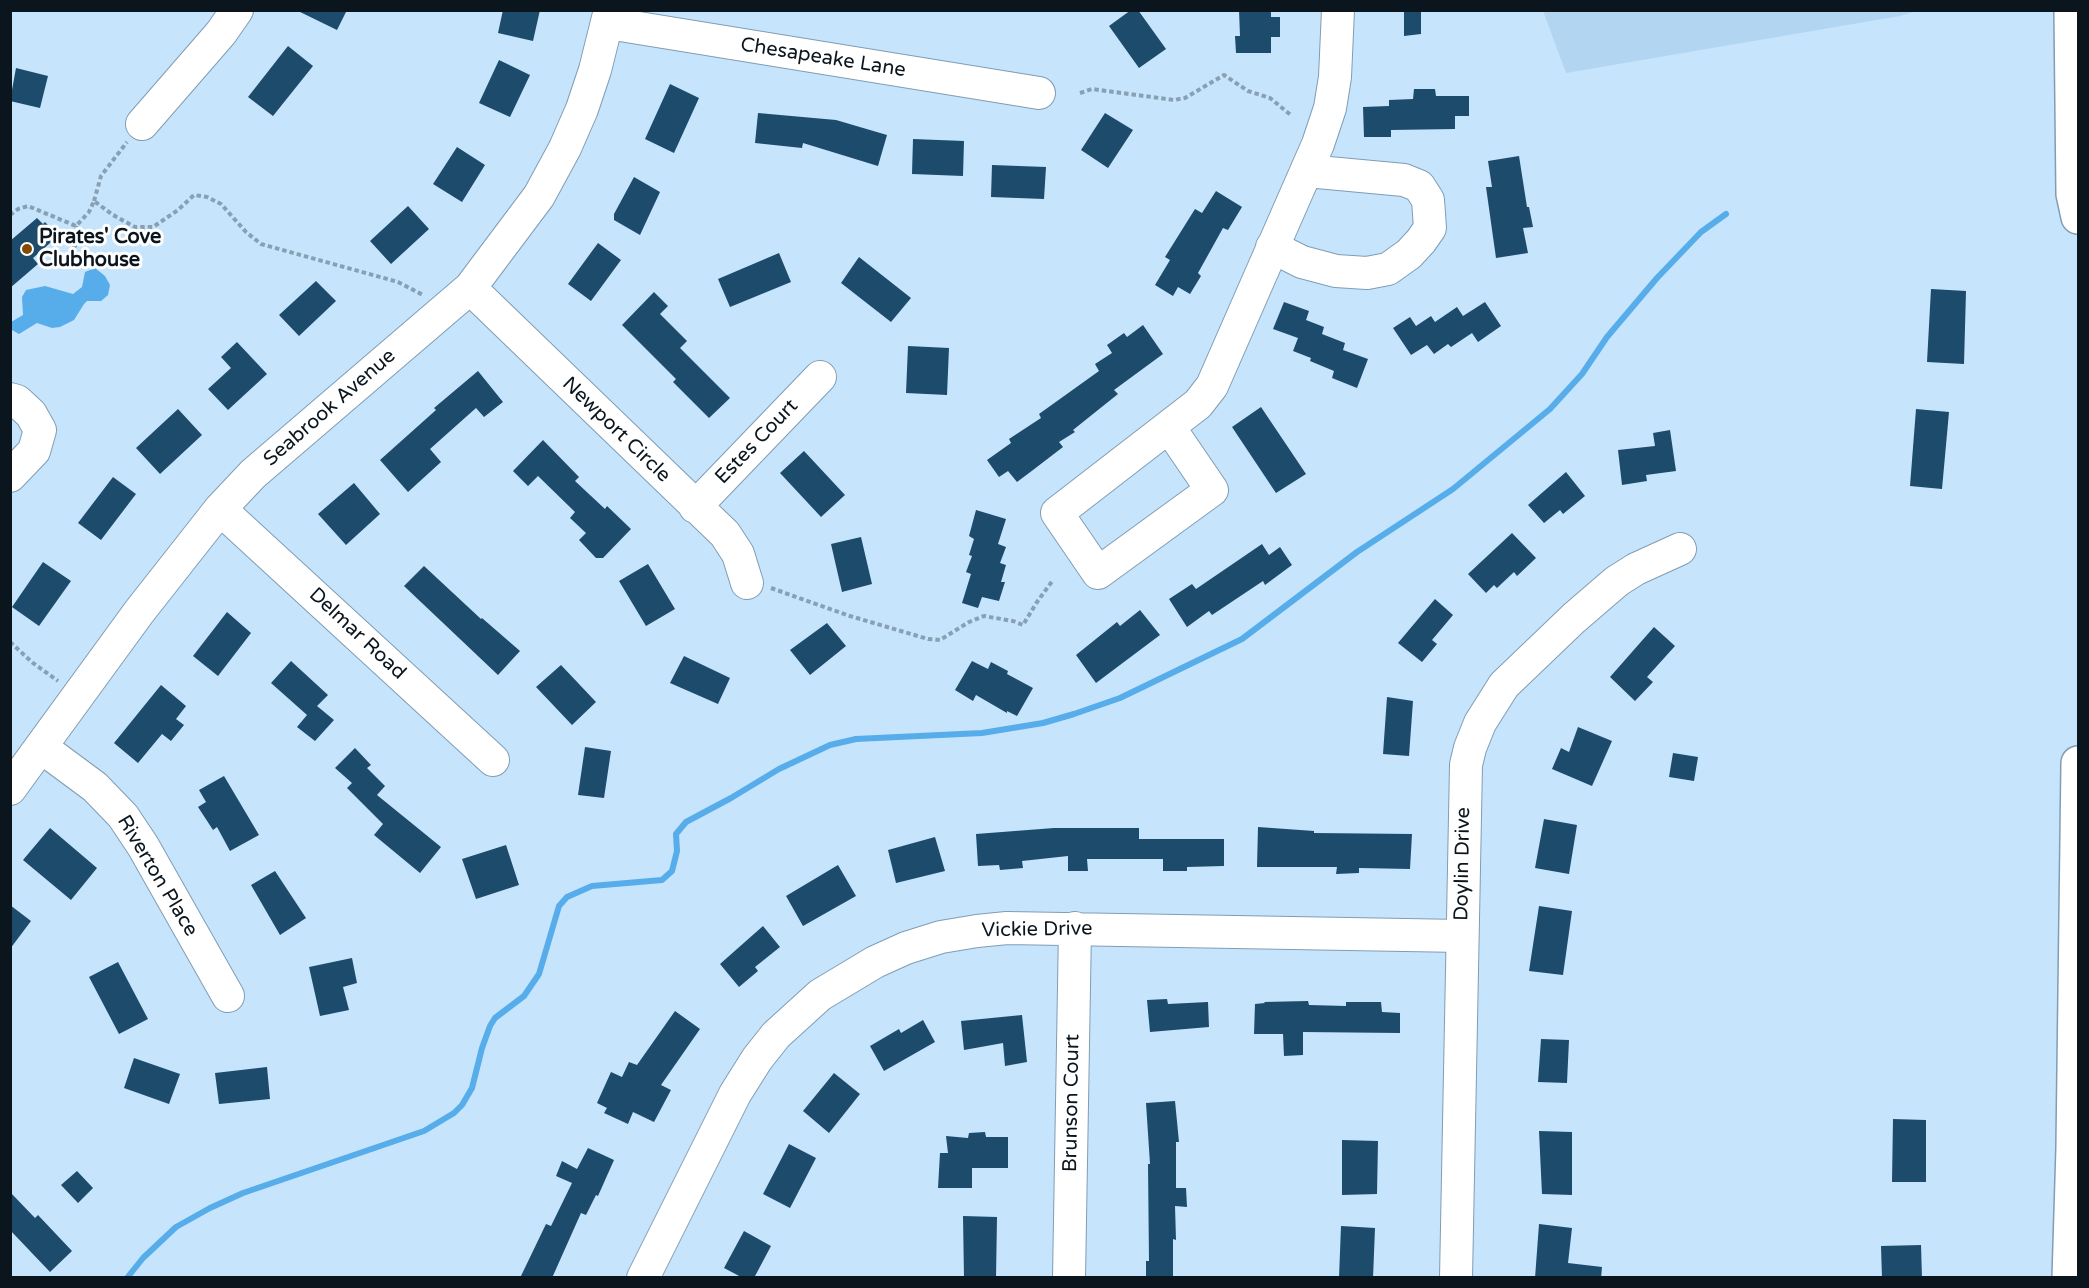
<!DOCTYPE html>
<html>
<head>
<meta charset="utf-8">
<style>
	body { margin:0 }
	#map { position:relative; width:2089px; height:1288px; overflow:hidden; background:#c6e4fc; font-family:"Varela Round",sans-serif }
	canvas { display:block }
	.frame { position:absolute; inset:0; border:12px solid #0a151d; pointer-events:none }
</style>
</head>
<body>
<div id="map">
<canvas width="2089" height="1288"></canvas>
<div class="frame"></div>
</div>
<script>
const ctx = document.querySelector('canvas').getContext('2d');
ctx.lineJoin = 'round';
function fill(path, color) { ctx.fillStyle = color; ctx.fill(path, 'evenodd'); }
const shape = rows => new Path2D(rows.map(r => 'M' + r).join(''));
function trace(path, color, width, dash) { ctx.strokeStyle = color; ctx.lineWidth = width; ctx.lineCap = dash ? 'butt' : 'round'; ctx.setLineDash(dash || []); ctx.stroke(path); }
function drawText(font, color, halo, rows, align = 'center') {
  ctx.font = font + ' "Varela Round",sans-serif'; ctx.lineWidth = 6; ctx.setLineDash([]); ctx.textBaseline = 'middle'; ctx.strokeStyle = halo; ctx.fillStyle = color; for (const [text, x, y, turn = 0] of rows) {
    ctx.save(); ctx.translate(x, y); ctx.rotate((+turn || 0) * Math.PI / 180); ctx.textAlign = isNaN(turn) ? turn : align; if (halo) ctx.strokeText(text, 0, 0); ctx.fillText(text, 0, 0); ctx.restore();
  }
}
fill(shape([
	[1543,11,1543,10,1917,11,1900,16,1566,73]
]), '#b2d6f2');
fill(shape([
	[95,268,105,276,110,285,108,295,101,301,87,301,84,304,74,320,60,327,52,328,37,323,19,334,12,330,11,322,23,315,22,297,26,290,45,286,73,294,82,287,85,272]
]), '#56adea');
trace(shape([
	[127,1278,143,1258,176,1227,210,1208,243,1193,424,1131,454,1113,462,1105,472,1088,482,1048,490,1026,495,1018,524,996,539,974,559,906,567,897,592,886,662,880,672,871,677,851,676,834,686,822,731,798,779,769,830,745,856,739,982,733,1043,723,1074,714,1120,698,1242,639,1357,552,1453,489,1550,409,1582,374,1607,337,1657,278,1701,232,1726,214]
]), '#56adea', 6);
fill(shape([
	[296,10,347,10,337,30],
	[503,10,540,10,533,41,498,33],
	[1131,10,1138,10,1166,49,1139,68,1109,26],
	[1239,10,1271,10,1271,17,1280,17,1280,37,1271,37,1271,53,1236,53,1235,36,1240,36],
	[1404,10,1421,10,1421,34,1404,36],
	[288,46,313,66,273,116,248,97],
	[499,60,530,75,510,117,479,103],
	[16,68,48,76,40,108,10,101],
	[670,84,699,98,674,153,645,139],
	[1414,89,1435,89,1436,96,1469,96,1469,116,1455,116,1455,129,1391,130,1391,137,1364,137,1363,107,1389,106,1389,100,1413,99],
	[758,113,836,120,887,135,878,166,803,143,802,148,755,143],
	[1105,113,1133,130,1108,168,1081,150],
	[913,139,964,141,963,176,912,174],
	[457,147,485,165,462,202,433,184],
	[1519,156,1527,207,1529,207,1533,227,1523,228,1528,253,1496,258,1486,187,1492,187,1488,161],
	[992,165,1046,167,1044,199,991,197],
	[634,177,660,192,640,235,614,220,614,214],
	[1216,191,1242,207,1228,230,1223,228,1198,273,1201,276,1190,294,1178,287,1173,296,1155,285,1170,260,1165,257,1195,209,1202,213],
	[408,206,429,229,391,264,370,241],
	[37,218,43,224,45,222,58,236,33,258,38,264,10,288,10,241],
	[598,243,621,260,591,301,568,284],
	[779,253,791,282,730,307,718,279],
	[859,257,911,298,891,322,841,283],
	[316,281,336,301,299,336,279,315],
	[1931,289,1966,291,1964,364,1927,362],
	[654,292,668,306,660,314,687,341,680,348,730,398,709,418,673,382,676,379,622,325],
	[1284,302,1309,311,1306,320,1324,327,1322,334,1345,343,1343,350,1368,359,1357,388,1332,378,1334,371,1310,361,1311,358,1293,351,1298,338,1273,329],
	[1485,302,1501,326,1478,342,1472,333,1451,347,1448,344,1434,354,1427,345,1411,355,1393,328,1410,317,1416,326,1431,316,1435,322,1457,307,1463,316],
	[1143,325,1163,354,1114,390,1118,394,1073,430,1075,432,1059,442,1063,447,1033,470,1017,482,1008,471,999,477,987,460,1011,443,1009,439,1041,418,1039,414,1099,371,1095,364,1112,353,1107,345,1124,333,1127,337],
	[237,342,267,374,228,410,208,389,231,368,221,357],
	[908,346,949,348,947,395,906,393],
	[478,371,503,402,484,417,476,408,430,449,441,462,408,492,380,460,436,410,434,408],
	[1261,407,1306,474,1276,493,1232,427],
	[178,409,202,435,160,474,136,448],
	[1916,409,1949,412,1942,489,1910,486],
	[1670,430,1676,471,1646,475,1647,481,1622,485,1618,450,1655,446,1653,433],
	[543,440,579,477,575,481,605,509,607,506,631,529,603,558,596,558,579,540,586,533,570,518,575,512,538,476,528,486,513,471],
	[804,451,845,495,821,517,780,473],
	[1566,472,1585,496,1563,514,1560,510,1544,523,1528,505],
	[113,477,136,494,101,540,78,523],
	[354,483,380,514,346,545,318,514],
	[976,510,1006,519,998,544,1006,547,1000,563,1006,565,1001,582,1005,582,999,601,982,597,978,608,962,603,971,574,966,572,972,556,969,555,974,539,969,536],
	[1512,533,1536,558,1517,576,1514,572,1497,588,1494,585,1486,593,1468,574],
	[861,537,872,584,842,592,831,544],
	[1262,544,1269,555,1280,547,1292,565,1265,585,1263,581,1212,615,1209,611,1187,627,1169,599,1192,584,1196,589],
	[43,562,71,581,39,626,12,607],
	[648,564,675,609,646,626,619,581],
	[424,566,481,619,482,618,520,651,498,675,404,586],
	[1435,599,1453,615,1432,640,1437,644,1422,662,1398,643],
	[1140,610,1160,635,1096,683,1076,655,1117,622,1120,626],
	[227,612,251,633,218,676,193,656],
	[827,623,846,646,810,675,790,650],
	[1654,627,1675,646,1647,677,1653,682,1635,701,1610,677],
	[684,656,730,678,718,704,670,683],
	[291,661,328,695,317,706,334,720,315,741,297,727,307,715,271,683],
	[972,661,988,669,991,662,1008,671,1007,674,1033,688,1017,716,1007,711,1007,713,976,695,973,701,955,690],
	[561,665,596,702,572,725,536,687],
	[161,685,186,706,176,719,184,725,171,741,162,734,138,763,114,743],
	[1387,697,1413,701,1409,756,1383,754],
	[1578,727,1612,741,1592,786,1552,769,1561,748,1569,752],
	[585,747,611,751,604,798,578,795],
	[355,748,371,765,367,768,385,786,377,795,441,847,420,873,374,835,383,824,347,788,352,783,335,768],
	[1673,753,1698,757,1694,781,1669,777],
	[224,776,259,835,230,851,217,827,213,830,198,807,206,802,199,790],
	[1544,819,1577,825,1569,874,1535,868],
	[1258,827,1314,831,1314,833,1412,834,1410,869,1359,868,1359,873,1336,874,1337,867,1257,867],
	[50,828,97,868,71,900,23,860],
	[1054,828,1139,828,1139,839,1224,839,1224,866,1187,867,1187,871,1163,871,1163,859,1087,859,1088,871,1068,871,1068,856,1022,861,1023,868,1000,870,999,865,978,866,976,834],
	[935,837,945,871,896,883,888,850],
	[506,845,519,885,476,899,462,859],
	[838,865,856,896,803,926,786,896],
	[275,871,306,918,280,935,251,885],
	[10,905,31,921,10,949],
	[1539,906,1572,911,1563,975,1529,971],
	[763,926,780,947,755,967,758,971,739,987,720,964],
	[352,958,357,983,343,987,349,1010,320,1016,309,967],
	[118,962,148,1019,119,1034,89,977],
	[1167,999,1168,1004,1208,1002,1209,1027,1150,1032,1147,1000],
	[1308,1001,1309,1005,1346,1006,1346,1002,1381,1002,1382,1012,1400,1013,1400,1033,1303,1032,1303,1055,1284,1056,1283,1034,1254,1034,1255,1004,1265,1003,1264,1002],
	[675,1011,700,1029,661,1085,671,1090,654,1122,633,1112,628,1124,604,1113,607,1108,597,1103,611,1072,622,1077,629,1062,637,1065],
	[1022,1015,1027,1062,1005,1066,1003,1043,964,1050,961,1021],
	[923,1020,935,1042,884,1071,870,1046,899,1029,901,1033],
	[1541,1039,1569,1040,1567,1083,1538,1082],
	[134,1058,180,1074,169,1104,124,1088],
	[267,1067,270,1099,219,1104,215,1073],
	[834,1073,860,1094,829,1133,803,1111],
	[1175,1101,1179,1142,1176,1142,1176,1188,1186,1188,1187,1207,1175,1206,1176,1240,1173,1239,1173,1278,1146,1278,1146,1261,1149,1261,1148,1164,1150,1164,1146,1103],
	[1893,1119,1926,1120,1926,1182,1892,1182],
	[1539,1131,1572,1132,1572,1195,1542,1194],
	[985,1132,986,1137,1008,1137,1008,1168,972,1168,972,1188,938,1188,940,1153,948,1153,946,1136,968,1138,969,1133],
	[1342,1140,1378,1141,1377,1194,1342,1195],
	[789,1144,816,1158,790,1208,763,1194],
	[588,1148,614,1160,598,1196,596,1195,586,1215,581,1213,552,1278,520,1278,546,1224,551,1226,572,1183,556,1176,562,1161,577,1169],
	[77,1171,93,1188,78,1203,61,1185],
	[10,1192,35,1218,38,1215,72,1251,50,1272,10,1230],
	[963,1216,997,1217,996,1278,964,1278],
	[1539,1224,1572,1228,1568,1263,1602,1267,1601,1278,1535,1278],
	[1341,1226,1375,1228,1373,1278,1339,1278],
	[744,1231,771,1246,754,1278,743,1278,724,1268],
	[1921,1245,1922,1278,1882,1278,1881,1246]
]), '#1d4b6b');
const minor = shape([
	[608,23,1039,93],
	[142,124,221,33,237,10],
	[1272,247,1302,262,1336,271,1367,273,1388,269,1409,254,1421,241,1430,228,1428,200,1419,186,1404,180,1307,171],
	[470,288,725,534,738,554,747,583],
	[10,399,17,401,31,414,40,430,34,451,10,476],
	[1169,427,1212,490,1098,573,1057,513,1198,404,1212,386,1318,144,1330,108,1335,77,1338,10],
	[695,507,820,377],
	[220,509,493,760],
	[41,747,95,787,123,816,143,846,228,996],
	[10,789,139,612,220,509,253,474,470,288,539,196,565,148,582,109,595,70,610,10],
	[643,1278,735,1094,757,1059,776,1035,820,995,875,962,906,948,941,937,977,931,1007,928,1462,936],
	[1069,1278,1075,928],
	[1456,1278,1466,765,1470,748,1480,723,1504,685,1574,618,1617,581,1636,569,1680,549]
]);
const major = shape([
	[2071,10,2073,194,2078,217],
	[2069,1278,2073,1148,2078,763]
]);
trace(minor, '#819db3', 34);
trace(major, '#819db3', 36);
trace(shape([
	[1080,93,1092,89,1174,100,1185,98,1224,75,1248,91,1270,98,1292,116],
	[94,201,101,176,127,142],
	[10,215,18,209,28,206,76,226,89,212,94,201,113,215,135,227,153,227,178,210,194,195,207,197,221,204,246,232,261,244,398,282,423,295],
	[64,261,75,246,77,235,76,226],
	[771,588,850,616,928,639,940,640,969,622,984,616,1013,621,1023,625,1037,602,1053,580],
	[10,642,33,663,58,681]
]), '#88a0b3', 4, [4.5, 3]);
trace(minor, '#fff', 32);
trace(major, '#fff', 33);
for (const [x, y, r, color] of [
	[27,249,6,"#854a01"]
]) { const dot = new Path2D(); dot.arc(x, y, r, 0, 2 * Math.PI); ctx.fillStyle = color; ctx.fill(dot); trace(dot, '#fff', 2); }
drawText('20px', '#0a151d', '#fff', [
	["Chesapeake Lane",823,58,9],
	["Seabrook Avenue",330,408,-41],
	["Newport Circle",616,430,44],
	["Estes Court",757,442,-46],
	["Delmar Road",357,634,43],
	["Doylin Drive",1463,864,-89],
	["Riverton Place",157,876,59],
	["Vickie Drive",1037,930,-1],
	["Brunson Court",1072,1103,-89]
]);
drawText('bold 20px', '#0a151d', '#fff', [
	["Pirates' Cove",39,238],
	["Clubhouse",39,261]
], 'left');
</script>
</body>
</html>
